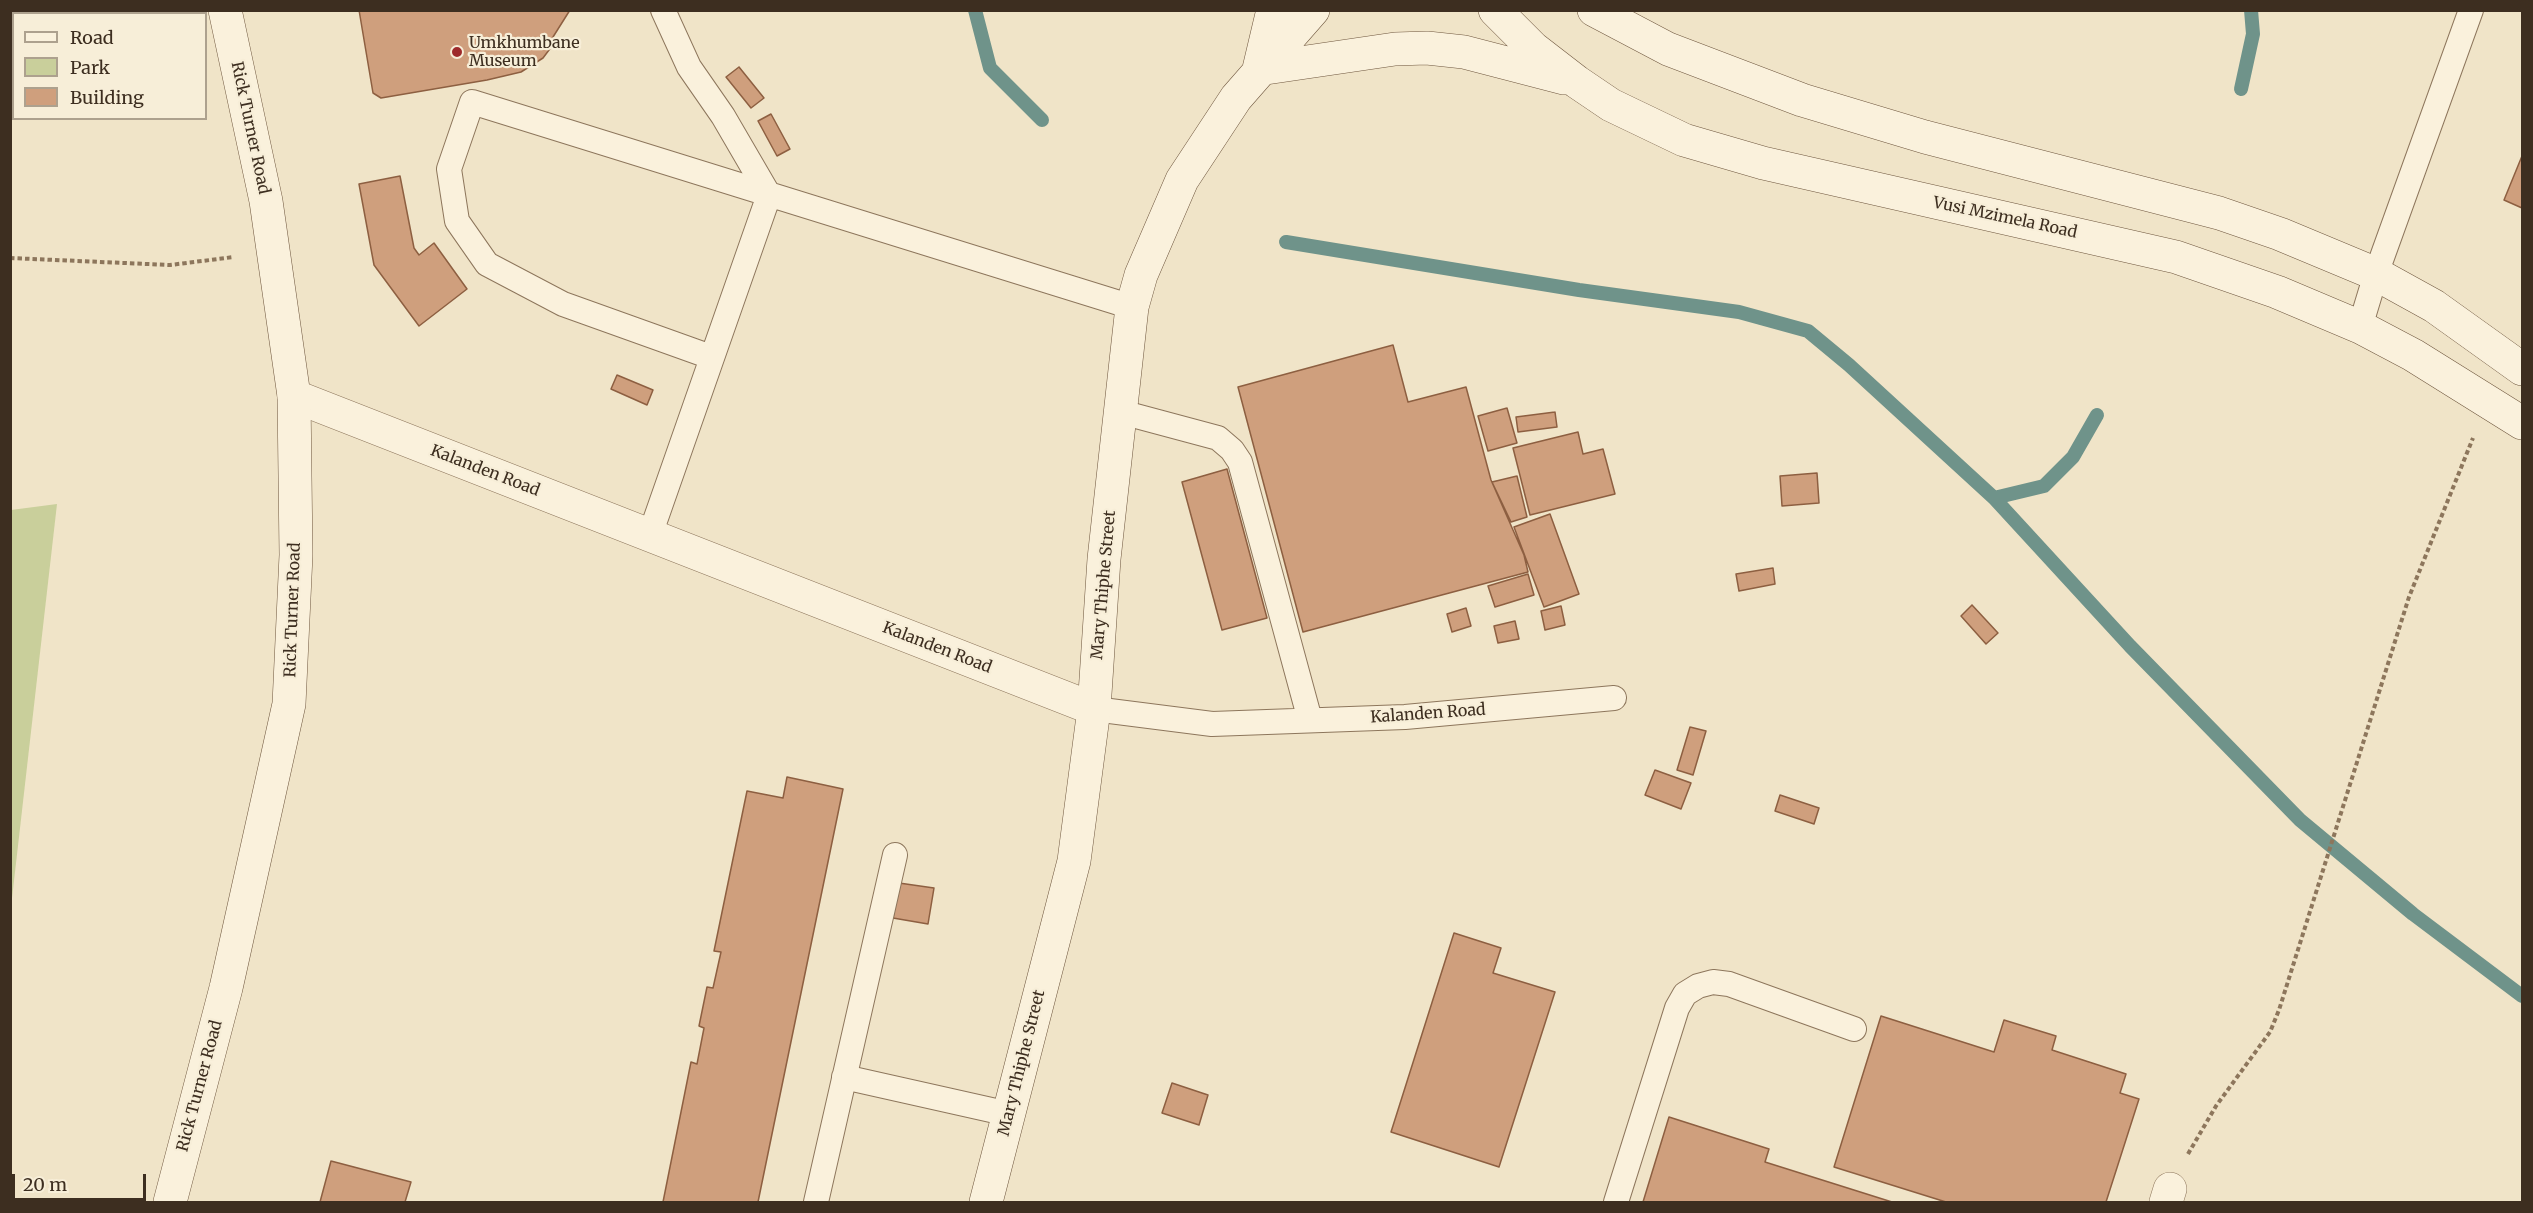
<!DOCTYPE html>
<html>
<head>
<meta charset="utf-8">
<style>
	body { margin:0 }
	#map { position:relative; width:2533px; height:1213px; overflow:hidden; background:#f0e4c8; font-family:Merriweather,serif }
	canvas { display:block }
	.frame { position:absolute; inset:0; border:12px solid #3d2e20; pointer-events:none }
	.legend { position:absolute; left:12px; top:12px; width:195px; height:108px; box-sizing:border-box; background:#f7eed8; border:2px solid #ada18e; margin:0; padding:8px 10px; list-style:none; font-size:18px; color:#3d2e20 }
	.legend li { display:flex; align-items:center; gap:12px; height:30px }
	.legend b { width:30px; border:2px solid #ada18e }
	.scale { position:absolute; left:12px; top:1174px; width:134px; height:27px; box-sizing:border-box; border:3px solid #3d2e20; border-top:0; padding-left:8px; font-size:18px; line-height:21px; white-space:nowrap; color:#3d2e20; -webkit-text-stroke:4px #f7eed8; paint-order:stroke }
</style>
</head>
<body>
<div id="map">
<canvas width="2533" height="1213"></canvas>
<div class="frame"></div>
<ul class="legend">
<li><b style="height:8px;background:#faf1dc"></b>Road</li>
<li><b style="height:16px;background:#c9cf9b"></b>Park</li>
<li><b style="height:16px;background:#cf9f7d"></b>Building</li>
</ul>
<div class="scale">20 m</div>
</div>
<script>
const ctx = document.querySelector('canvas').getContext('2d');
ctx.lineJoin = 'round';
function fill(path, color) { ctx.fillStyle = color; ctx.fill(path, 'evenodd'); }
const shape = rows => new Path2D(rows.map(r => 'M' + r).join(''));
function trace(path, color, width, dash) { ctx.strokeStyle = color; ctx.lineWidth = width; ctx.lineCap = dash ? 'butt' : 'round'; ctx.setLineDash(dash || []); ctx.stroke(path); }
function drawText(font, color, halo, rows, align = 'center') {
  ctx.font = font + ' Merriweather,serif'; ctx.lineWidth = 4.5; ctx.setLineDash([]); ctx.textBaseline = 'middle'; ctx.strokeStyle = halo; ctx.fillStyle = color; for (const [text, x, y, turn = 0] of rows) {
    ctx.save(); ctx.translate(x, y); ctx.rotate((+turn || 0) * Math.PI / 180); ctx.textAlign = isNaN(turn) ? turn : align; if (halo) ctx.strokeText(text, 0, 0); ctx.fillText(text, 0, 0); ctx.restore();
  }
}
fill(shape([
	[57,504,11,907,11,510]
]), '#c9cf9b');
trace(shape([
	[975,10,990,68,1042,120],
	[2241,89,2253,34,2251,10],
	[1286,242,1579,290,1739,312,1808,331,1849,365,1994,498,2130,646,2300,820,2413,914,2522,996],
	[1994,498,2044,486,2073,457,2097,415]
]), '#6f938a', 14);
const building = shape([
	[359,10,570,10,553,37,552,46,543,58,521,72,487,80,381,98,373,93,359,10],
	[739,67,764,98,751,108,726,77,739,67],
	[771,114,790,149,777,156,758,121,771,114],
	[2522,156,2522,208,2504,200,2522,156],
	[400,176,414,248,419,255,434,243,467,289,419,326,374,265,359,184,400,176],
	[1393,345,1408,402,1466,387,1491,480,1524,555,1528,572,1303,632,1238,387,1393,345],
	[617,375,653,390,647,405,611,389,617,375],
	[1507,408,1517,443,1488,451,1478,416,1507,408],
	[1555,412,1557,427,1518,432,1516,417,1555,412],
	[1578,432,1583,454,1603,449,1615,494,1530,515,1513,448,1578,432],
	[1227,469,1267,618,1222,630,1182,482,1227,469],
	[1817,473,1819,503,1782,506,1780,476,1817,473],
	[1517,476,1527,517,1511,522,1492,482,1517,476],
	[1550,514,1579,594,1544,607,1514,527,1550,514],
	[1773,568,1775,584,1739,591,1736,574,1773,568],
	[1528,574,1534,595,1495,607,1488,586,1528,574],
	[1972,605,1998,633,1986,644,1961,616,1972,605],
	[1561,606,1565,625,1545,630,1541,611,1561,606],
	[1466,608,1471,626,1452,632,1447,614,1466,608],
	[1515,621,1519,639,1498,643,1494,626,1515,621],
	[1690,727,1706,731,1693,775,1677,770,1690,727],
	[1655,770,1691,783,1681,809,1645,795,1655,770],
	[787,777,843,789,758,1202,663,1202,691,1062,697,1064,704,1028,699,1026,707,987,713,988,721,952,714,951,747,791,783,798,787,777],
	[1780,795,1819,808,1814,824,1775,811,1780,795],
	[899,883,934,888,928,924,893,918,899,883],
	[1454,933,1501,948,1493,973,1555,992,1499,1167,1391,1132,1454,933],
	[1881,1016,1994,1052,2004,1020,2056,1036,2052,1050,2126,1074,2120,1093,2139,1099,2106,1202,1946,1202,1834,1167,1881,1016],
	[1172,1083,1208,1095,1199,1125,1162,1113,1172,1083],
	[1669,1117,1769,1149,1765,1162,1892,1202,1643,1202,1669,1117],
	[331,1161,411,1182,405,1202,320,1202,331,1161]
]);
fill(building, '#cf9f7d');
trace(building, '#8d5f41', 1.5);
const lane = shape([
	[2360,327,2376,274,2471,10],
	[711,357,563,304,487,264,457,221,449,169,472,102,1132,307],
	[1121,412,1218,438,1232,450,1240,462,1310,720],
	[650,535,769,195,723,116,689,67,663,10],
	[1094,709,1212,724,1405,717,1614,698],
	[844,1077,1009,1114],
	[816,1202,895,855],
	[1616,1202,1677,1008,1685,994,1698,986,1713,982,1729,984,1854,1029]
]);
const street = shape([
	[294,396,1094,709],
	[2166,1202,2170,1189]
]);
const secondary = shape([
	[1273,10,1259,69,1395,49,1427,48,1464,52,1564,78],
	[1495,10,1533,48,1577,82,1611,105,1684,140,1763,163,2176,257,2277,292,2360,327,2413,355,2522,423],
	[1594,10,1668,49,1802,100,1925,137,2219,213,2280,234,2376,274,2434,306,2522,369],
	[170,1202,226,988,289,704,296,555,294,396,266,201,225,10],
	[986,1202,1074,861,1094,709,1104,559,1132,307,1141,275,1182,180,1236,98,1313,10]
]);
trace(lane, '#8d765c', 26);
trace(street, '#8d765c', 34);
trace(secondary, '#6f573f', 34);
trace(shape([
	[10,258,170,265,234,257],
	[2188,1154,2216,1106,2270,1032,2279,1010,2409,597,2473,438]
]), '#8d765c', 4, [4.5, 3]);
trace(lane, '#faf1dc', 24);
trace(street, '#faf1dc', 33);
trace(secondary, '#faf1dc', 33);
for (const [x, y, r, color] of [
	[457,52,6,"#9e2a2b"]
]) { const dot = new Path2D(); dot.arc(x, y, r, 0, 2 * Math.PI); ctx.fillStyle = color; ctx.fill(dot); trace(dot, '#f7eed8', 2); }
drawText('16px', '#3d2e20', '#f7eed8', [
	["Umkhumbane",469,43],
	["Museum",469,61]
], 'left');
drawText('16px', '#3d2e20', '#f7eed8', [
	["Rick Turner Road",250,128,78],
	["Vusi Mzimela Road",2005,218,12],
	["Kalanden Road",485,471,21],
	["Mary Thiphe Street",1104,585,-85],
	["Rick Turner Road",293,610,-88],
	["Kalanden Road",937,648,21],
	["Kalanden Road",1428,714,-4],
	["Mary Thiphe Street",1022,1063,-76],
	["Rick Turner Road",200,1086,-75]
]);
</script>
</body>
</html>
